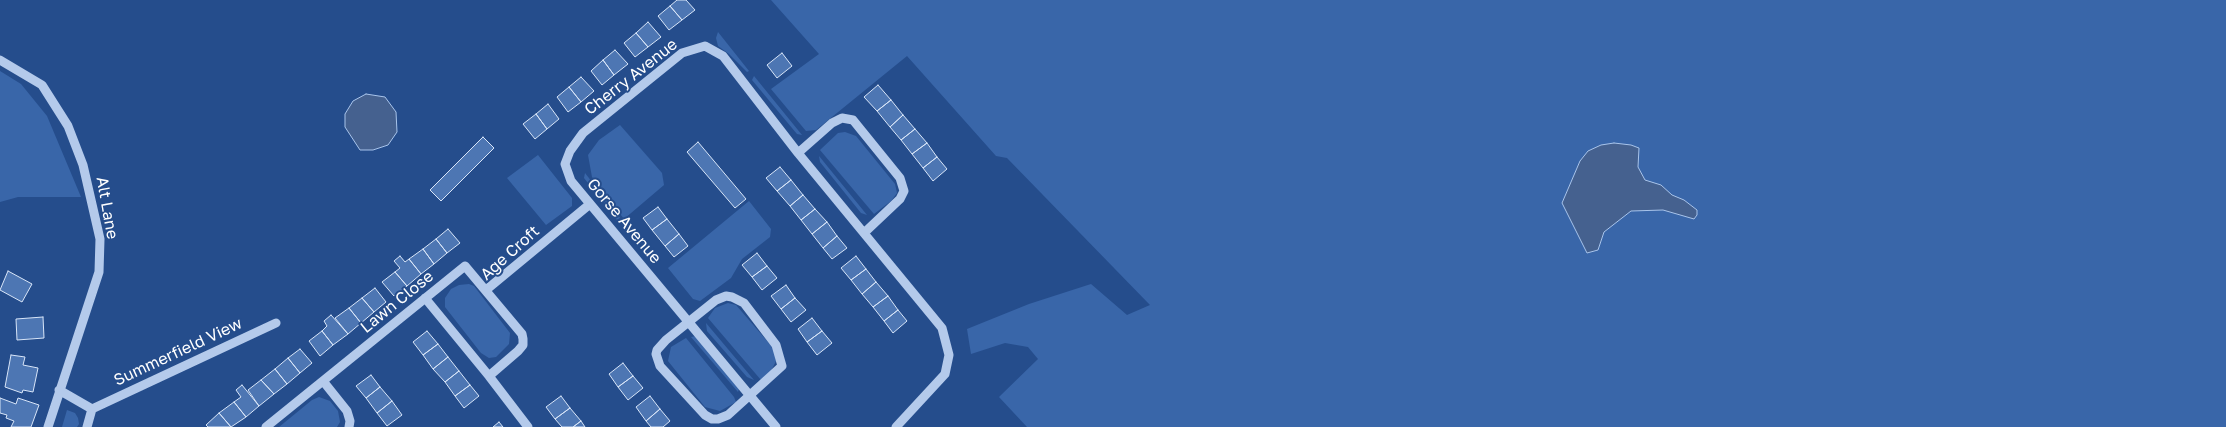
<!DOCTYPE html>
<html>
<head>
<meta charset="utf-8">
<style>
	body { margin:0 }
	canvas { display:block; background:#254d8c }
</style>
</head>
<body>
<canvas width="2226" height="427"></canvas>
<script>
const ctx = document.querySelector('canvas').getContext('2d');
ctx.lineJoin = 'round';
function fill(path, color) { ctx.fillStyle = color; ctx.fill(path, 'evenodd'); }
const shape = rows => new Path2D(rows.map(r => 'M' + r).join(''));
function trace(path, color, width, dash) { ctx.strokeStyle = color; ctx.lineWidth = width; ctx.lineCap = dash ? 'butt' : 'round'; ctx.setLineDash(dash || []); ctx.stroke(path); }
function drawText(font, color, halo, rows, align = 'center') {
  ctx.font = font + ' "Golos Text",sans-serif'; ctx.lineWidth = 4; ctx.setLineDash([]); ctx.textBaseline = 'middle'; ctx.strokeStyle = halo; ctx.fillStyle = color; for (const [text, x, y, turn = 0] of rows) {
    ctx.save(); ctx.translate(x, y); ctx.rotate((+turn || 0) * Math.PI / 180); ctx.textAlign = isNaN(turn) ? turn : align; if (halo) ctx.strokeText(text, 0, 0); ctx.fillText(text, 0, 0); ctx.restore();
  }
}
fill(shape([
	[771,0,2226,0,2226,427,1027,427,999,397,1038,359,1028,347,1005,343,971,354,967,329,1029,304,1091,284,1127,315,1150,305,1007,158,996,156,907,56,816,130,806,131,771,89,819,54],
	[718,32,749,71,747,72,729,54,718,46,716,38],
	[0,71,21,84,47,116,81,197,18,197,0,202],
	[754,76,802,135,797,134,752,80],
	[620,125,662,173,664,185,624,219,592,177,588,155,599,140],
	[845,132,856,136,895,184,897,193,891,201,874,214,820,150,838,133],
	[538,155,572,198,572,206,546,225,507,178],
	[819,156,867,215,861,213,820,162],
	[585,173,620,218,617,220,584,178],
	[749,201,771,229,770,237,742,259,731,278,700,301,693,299,668,268],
	[469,284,474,286,510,333,509,344,496,357,489,358,481,353,445,307,445,298,451,289,459,285],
	[728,303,736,305,774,349,776,361,771,371,761,380,708,318,715,308],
	[706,323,754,380,747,377,707,331],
	[696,336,739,389,738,392,691,337],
	[686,338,734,397,736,402,720,411,705,407,668,361,671,347],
	[319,397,330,401,338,411,340,422,337,427,279,427,312,400],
	[67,410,75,413,78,418,79,424,77,427,62,427]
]), '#3966a9');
const water = shape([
	[366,94,385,97,396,112,397,132,388,145,373,150,360,150,345,127,345,114,353,101,366,94],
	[1614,143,1631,145,1639,148,1638,167,1645,180,1661,185,1672,195,1684,200,1697,210,1697,215,1694,219,1663,210,1631,211,1604,232,1598,250,1587,253,1562,203,1580,161,1588,151,1601,145,1614,143]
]);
fill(water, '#45618f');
trace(water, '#a8c4eb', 1);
const building = shape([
	[677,0,686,0,695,10,682,20,670,6,677,0],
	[670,6,682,20,669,30,658,16,670,6],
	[648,22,661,37,648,47,636,33,648,22],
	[636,33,648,47,635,57,624,43,636,33],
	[615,50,628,64,614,75,603,60,615,50],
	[782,53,792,66,777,78,767,65,782,53],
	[603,60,614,75,602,85,591,71,603,60],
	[581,77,594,91,581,102,569,87,581,77],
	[878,85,891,100,877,111,864,97,878,85],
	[569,87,581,102,568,112,557,97,569,87],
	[891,100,903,115,890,127,877,111,891,100],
	[548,104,559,119,547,129,536,114,548,104],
	[536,114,547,129,535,139,523,124,536,114],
	[903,115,915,129,901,140,890,127,903,115],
	[915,129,927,143,912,154,901,140,915,129],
	[483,137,494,148,441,201,430,190,483,137],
	[698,142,746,199,735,208,687,152,698,142],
	[927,143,937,157,923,168,912,154,927,143],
	[937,157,947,169,933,181,923,168,937,157],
	[780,167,791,180,777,191,766,178,780,167],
	[791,180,803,195,790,206,777,191,791,180],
	[803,195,815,209,801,220,790,206,803,195],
	[658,207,667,219,652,230,643,218,658,207],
	[815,209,827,222,812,234,801,220,815,209],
	[667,219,679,234,665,246,652,230,667,219],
	[827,222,837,236,823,248,812,234,827,222],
	[448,229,460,243,447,253,436,239,448,229],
	[679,234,688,246,674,257,665,246,679,234],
	[837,236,847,248,832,259,823,248,837,236],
	[436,239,447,253,434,264,423,249,436,239],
	[423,249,434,264,421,274,409,259,423,249],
	[757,253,767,266,752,277,742,265,757,253],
	[400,256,405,262,409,259,421,274,407,286,395,272,400,268,394,261,400,256],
	[856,256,866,269,851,280,841,268,856,256],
	[767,266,777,278,762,290,752,277,767,266],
	[866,269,876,282,862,294,851,280,866,269],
	[8,271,32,284,22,302,0,290,8,271],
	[395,272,407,286,394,296,382,282,395,272],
	[876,282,888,296,873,307,862,294,876,282],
	[786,285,795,298,781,309,771,296,786,285],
	[375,288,386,302,374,312,362,298,375,288],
	[888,296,898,310,884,321,873,307,888,296],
	[362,298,374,312,361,323,349,308,362,298],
	[795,298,806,310,791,322,781,309,795,298],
	[349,308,361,323,348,334,335,318,349,308],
	[898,310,907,321,893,333,884,321,898,310],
	[331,315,348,334,333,345,322,331,327,326,324,321,331,315],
	[43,317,44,338,17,340,16,319,43,317],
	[812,318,822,331,807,342,798,329,812,318],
	[322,331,333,345,320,356,309,341,322,331],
	[427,331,438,344,423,355,413,342,427,331],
	[822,331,832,343,817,355,807,342,822,331],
	[438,344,448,357,433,369,423,355,438,344],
	[300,349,312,363,300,373,288,358,300,349],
	[11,355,25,357,23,365,38,368,33,392,23,390,22,393,5,387,11,355],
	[448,357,459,371,445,382,433,369,448,357],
	[288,358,300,373,287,384,275,369,288,358],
	[623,363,633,376,618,387,609,374,623,363],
	[275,369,287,384,274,394,261,380,275,369],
	[459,371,470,385,455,396,445,382,459,371],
	[371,375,380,387,366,398,356,386,371,375],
	[633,376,643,388,628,400,618,387,633,376],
	[261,380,274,394,259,406,248,390,261,380],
	[242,385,259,406,246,417,234,402,241,397,236,390,242,385],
	[470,385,479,396,464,408,455,396,470,385],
	[380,387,392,401,377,413,366,398,380,387],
	[561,396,570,408,555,419,546,407,561,396],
	[650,396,660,409,646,421,636,407,650,396],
	[0,398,16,404,18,398,39,405,31,427,11,427,14,421,6,418,7,415,0,413,0,398],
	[392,401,402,415,387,426,377,413,392,401],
	[234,402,246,417,231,427,219,413,234,402],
	[570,408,581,421,573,427,562,427,555,419,570,408],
	[660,409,670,421,663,427,651,427,646,421,660,409],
	[219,413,231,427,208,427,206,425,219,413],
	[581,421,585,427,573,427,581,421],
	[499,422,503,427,493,427,499,422]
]);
fill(building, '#4d76b3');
trace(building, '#d8e5f8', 1);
trace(shape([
	[0,60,42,85,68,126,83,165,100,239,99,272,48,427],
	[798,153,832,123,842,118,853,120,900,178,904,191,900,199,864,233],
	[486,290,590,204],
	[726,296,732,297,744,303,776,345,782,366,728,415,718,419,712,419,705,415,660,366,656,354,657,350,666,340,716,300,726,296],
	[425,298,489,376,528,427],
	[323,381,347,411,350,421,349,427],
	[59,390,92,409,87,427],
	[92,409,276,323],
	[266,427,465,266,522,334,523,339,523,345,518,351,489,376],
	[776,427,571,181,565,164,570,151,583,133,682,53,705,46,723,56,798,153,942,328,949,355,945,374,896,427]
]), '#b4caeb', 9);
drawText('16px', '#fff', '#254d8c', [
	["Cherry Avenue",631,77,-38],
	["Alt Lane",107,208,80],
	["Gorse Avenue",624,221,50],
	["Age Croft",510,253,-42],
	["Lawn Close",397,302,-39],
	["Summerfield View",178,352,-25]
]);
</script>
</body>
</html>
